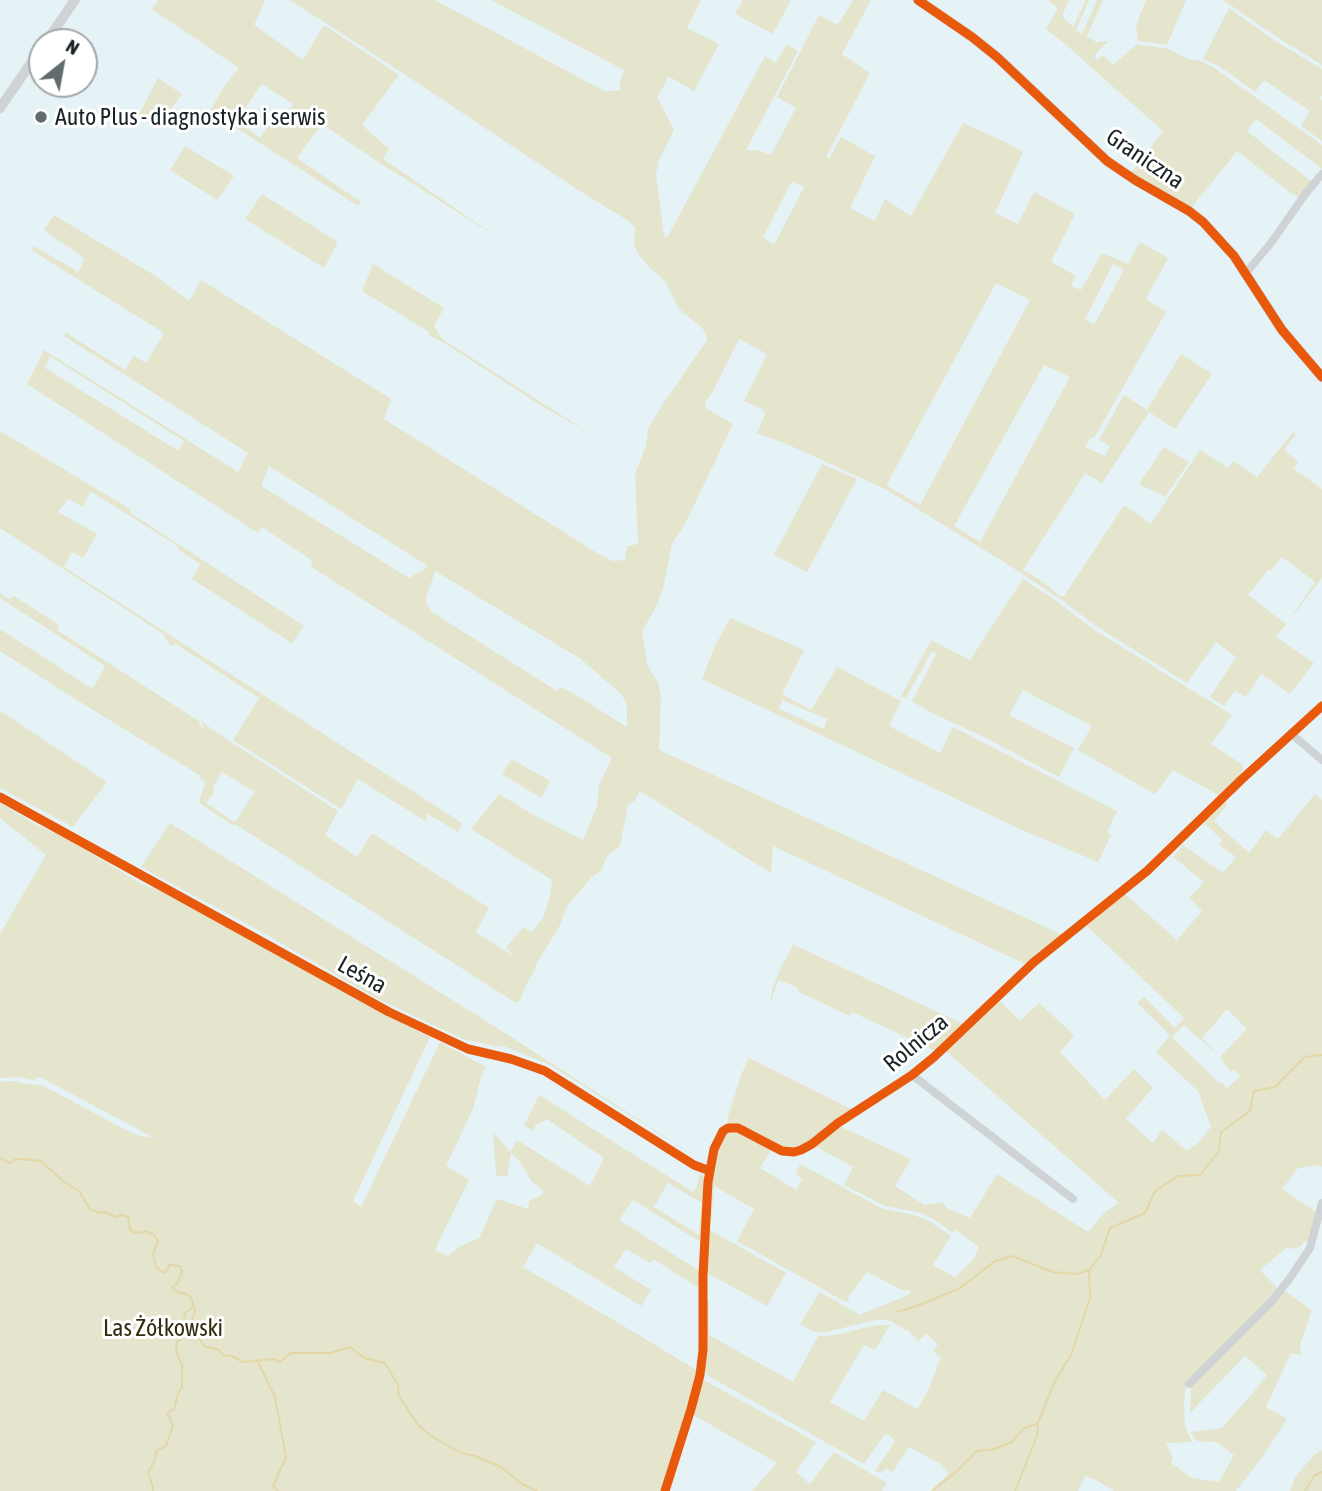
<!DOCTYPE html>
<html>
<head>
<meta charset="utf-8">
<style>
	body { margin:0 }
	#map { position:relative; width:1322px; height:1491px; overflow:hidden; background:#e5f3f7; font-family:"Asap Condensed",sans-serif }
	canvas { display:block }
	.north { position:absolute; left:28px; top:28px; width:70px; height:70px; box-sizing:border-box; background:#fff; border:2px solid #a3a7a8; border-radius:50%; rotate:31deg; font-size:19px; font-weight:700; line-height:28px; text-align:center; color:#1a2326 }
	.north::after { content:''; display:block; margin:auto; width:24px; height:32px; background:#616c6f; clip-path:polygon(50% 0,100% 100%,50% 72%,0 100%) }
</style>
</head>
<body>
<div id="map">
<canvas width="1322" height="1491"></canvas>
<div class="north">N</div>
</div>
<script>
const ctx = document.querySelector('canvas').getContext('2d');
ctx.lineJoin = 'round';
function fill(path, color) { ctx.fillStyle = color; ctx.fill(path, 'evenodd'); }
const shape = rows => new Path2D(rows.map(r => 'M' + r).join(''));
function trace(path, color, width, dash) { ctx.strokeStyle = color; ctx.lineWidth = width; ctx.lineCap = dash ? 'butt' : 'round'; ctx.setLineDash(dash || []); ctx.stroke(path); }
function drawText(font, color, halo, rows, align = 'center') {
  ctx.font = font + ' "Asap Condensed",sans-serif'; ctx.lineWidth = 6; ctx.setLineDash([]); ctx.textBaseline = 'middle'; ctx.strokeStyle = halo; ctx.fillStyle = color; for (const [text, x, y, turn = 0] of rows) {
    ctx.save(); ctx.translate(x, y); ctx.rotate((+turn || 0) * Math.PI / 180); ctx.textAlign = isNaN(turn) ? turn : align; if (halo) ctx.strokeText(text, 0, 0); ctx.fillText(text, 0, 0); ctx.restore();
  }
}
fill(shape([
	[158,0,265,0,254,25,303,60,324,25,399,75,362,125,389,149,383,159,503,241,380,163,322,124,297,158,361,202,358,206,210,111,224,87,239,68,152,9],
	[262,84,293,104,281,123,274,119,260,138,236,121],
	[290,0,435,0,604,91,620,91,620,81,624,70,491,0,701,0,687,28,719,44,694,91,668,76,666,82,657,97,674,130,659,160,656,174,664,236,667,238,765,56,776,63,787,44,798,51,746,150,757,150,771,155,796,108,777,97,819,15,838,25,853,0,871,0,842,54,870,73,826,157,829,159,841,137,875,156,850,208,875,221,885,199,911,216,963,123,1007,143,1023,152,995,213,1018,224,1034,192,1075,214,1051,262,1076,276,1071,286,1081,290,1102,253,1128,264,1140,242,1168,258,1146,299,1166,312,1094,438,1091,437,1085,447,1105,456,1110,446,1099,440,1124,395,1147,410,1181,354,1212,374,1175,429,1149,412,1102,483,1085,473,1023,570,1040,580,1060,596,1064,596,1124,505,1151,524,1200,450,1228,468,1233,461,1257,477,1293,432,1296,434,1284,450,1298,462,1294,469,1322,489,1322,578,1276,637,1314,663,1290,694,1261,674,1246,697,1235,691,1224,706,1210,697,1236,657,1216,642,1187,683,1096,626,1063,601,1007,564,885,489,789,445,757,433,765,414,762,409,744,401,767,354,739,339,713,391,705,403,706,408,733,424,686,522,672,544,663,589,655,609,642,631,647,665,658,682,661,697,659,750,1063,935,1010,982,1007,981,1012,978,1025,964,773,846,771,873,640,791,635,800,628,805,620,846,607,856,601,871,592,877,567,906,559,927,537,963,535,970,527,983,520,1000,516,1003,235,824,234,826,199,803,205,782,198,777,201,776,88,707,0,651,0,629,91,688,94,687,105,666,0,598,0,593,8,599,14,596,59,625,57,630,199,721,201,727,204,728,201,721,220,735,338,811,325,835,357,857,372,833,489,908,476,932,513,956,506,947,524,927,531,932,543,918,550,896,552,880,471,829,499,794,532,814,583,840,597,806,599,785,612,758,310,566,313,561,262,527,258,533,27,384,44,350,238,472,248,453,64,336,66,333,125,370,134,356,146,363,164,333,31,250,34,246,78,272,84,260,80,255,44,230,54,215,154,275,189,301,201,280,391,399,384,419,597,553,613,561,625,560,627,546,638,544,635,474,646,445,648,429,661,407,707,340,705,332,701,327,678,308,666,282,649,267,639,255,634,245,635,228,630,222,575,188,401,72],
	[792,181,804,187,774,245,763,237],
	[1113,264,1124,270,1094,325,1085,319],
	[996,283,1030,300,920,505,889,487,887,484],
	[50,356,184,441,181,447,177,450,45,368],
	[1044,365,1070,377,980,542,954,526],
	[269,466,428,566,428,567,409,578,261,486],
	[1282,557,1315,582,1286,624,1248,595,1268,570,1270,571],
	[435,571,581,659,622,695,627,706,627,727,571,692,560,687,557,691,432,612,426,604,426,598],
	[222,772,255,792,235,822,206,803,213,794,214,786],
	[743,0,791,0,773,34,735,14],
	[1048,0,1069,0,1062,16,1073,27,1086,0,1089,0,1076,30,1082,34,1097,0,1103,0,1087,36,1096,42,1108,41,1094,56,1097,60,1103,55,1113,65,1136,45,1152,46,1168,49,1188,59,1201,61,1213,67,1322,145,1322,169,1256,119,1247,131,1312,182,1299,198,1291,193,1237,151,1191,208,1131,173,1163,131,1065,44,1046,29,1058,8],
	[1146,0,1186,0,1167,45,1138,41,1136,25],
	[1223,0,1322,0,1322,65,1277,37],
	[1229,8,1274,40,1322,69,1322,95,1320,99,1322,100,1322,141,1301,126,1310,111,1264,80,1255,92,1219,66,1203,59],
	[158,78,182,94,157,129,138,116],
	[185,146,234,176,217,200,170,170],
	[262,194,338,242,324,268,245,219],
	[373,264,444,308,434,326,442,339,591,434,545,408,446,344,428,335,429,332,362,291],
	[0,431,130,509,132,514,304,626,292,643,192,579,200,564,180,551,178,546,90,491,83,507,68,499,58,512,97,534,83,558,72,552,64,567,462,823,458,832,428,814,425,821,358,779,341,809,233,740,259,698,176,644,170,646,164,635,159,631,0,528],
	[1164,447,1189,462,1165,497,1139,484],
	[822,464,857,479,807,572,774,555],
	[1023,579,1058,602,1093,629,1232,715,1211,744,1243,765,1242,776,1220,796,1173,770,1155,794,1078,750,1092,726,1023,690,1009,715,1074,748,1059,777,986,738,930,712,912,701,937,653,932,651,906,698,901,696,931,640,970,660],
	[730,618,804,650,782,694,811,710,837,667,901,701,889,726,940,753,953,727,1117,811,1107,832,1111,835,1098,862,1020,829,702,679,714,648],
	[782,700,827,719,824,729,779,709],
	[0,711,107,782,73,827,0,788],
	[512,759,550,781,541,798,502,774],
	[1315,794,1322,800,1322,1167,1318,1165,1298,1168,1282,1189,1317,1213,1310,1241,1304,1242,1301,1246,1293,1249,1287,1247,1260,1270,1278,1289,1255,1315,1186,1385,1184,1404,1185,1426,1192,1442,1166,1443,1173,1458,1171,1463,1192,1478,1219,1482,1234,1455,1216,1442,1197,1441,1190,1432,1222,1428,1257,1388,1267,1375,1245,1356,1190,1413,1191,1385,1283,1290,1312,1310,1300,1344,1301,1355,1291,1353,1266,1407,1287,1419,1260,1460,1236,1491,1114,1491,1096,1480,1085,1476,1078,1491,931,1491,949,1473,939,1463,909,1447,892,1473,887,1468,881,1473,875,1471,895,1441,886,1433,864,1464,707,1375,704,1368,706,1301,709,1301,709,1335,793,1382,818,1336,836,1335,876,1325,890,1325,875,1350,864,1345,830,1402,864,1421,883,1390,917,1409,928,1391,936,1371,936,1368,941,1358,933,1351,938,1344,926,1334,918,1341,907,1329,905,1330,891,1321,880,1319,826,1332,815,1332,800,1324,820,1292,860,1315,908,1295,911,1291,902,1290,867,1272,849,1296,848,1302,842,1300,737,1241,754,1209,714,1186,711,1223,709,1221,708,1209,716,1151,724,1136,729,1132,735,1131,771,1150,760,1168,796,1190,802,1179,796,1174,800,1164,881,1208,914,1215,929,1221,951,1236,933,1265,955,1277,974,1259,979,1247,956,1230,953,1233,933,1219,921,1213,885,1206,844,1185,853,1167,815,1146,839,1126,911,1159,895,1186,924,1205,942,1202,948,1209,970,1218,997,1174,1088,1232,1105,1212,1119,1203,945,1050,998,999,1020,1021,1039,1003,1074,1035,1060,1052,1105,1100,1134,1069,1153,1088,1126,1119,1153,1143,1162,1130,1187,1151,1199,1142,1211,1127,1198,1091,1156,1052,1170,1035,1137,1003,1144,997,1175,1028,1184,1018,1087,926,1124,893,1177,940,1202,911,1189,898,1204,882,1173,857,1183,845,1223,873,1236,857,1219,845,1222,840,1203,822,1225,801,1227,805,1214,821,1249,853,1266,830,1278,839],
	[1227,1009,1247,1029,1220,1057,1202,1038],
	[1184,1025,1220,1057,1231,1072,1235,1070,1240,1077,1227,1088,1221,1082,1219,1083,1172,1037],
	[0,803,35,824,69,840,143,885,164,892,253,940,359,1001,430,1037,353,1201,361,1207,440,1042,486,1067,481,1077,473,1109,446,1166,469,1180,437,1245,436,1251,448,1256,461,1246,479,1238,497,1199,528,1209,529,1201,543,1194,542,1189,531,1181,521,1163,511,1153,507,1176,496,1176,493,1132,510,1152,517,1140,590,1186,604,1158,547,1119,535,1126,533,1131,524,1125,539,1095,693,1192,698,1184,699,1174,704,1176,706,1185,705,1200,702,1203,668,1183,654,1207,699,1235,701,1209,699,1207,704,1209,702,1246,699,1241,633,1200,619,1220,701,1272,701,1289,653,1259,650,1263,626,1249,614,1267,651,1290,641,1306,537,1243,523,1267,627,1328,698,1371,661,1491,0,1491,0,1082,15,1081,27,1084,42,1085,122,1128,140,1136,152,1138,147,1134,40,1077,33,1080,18,1077,0,1078,0,934,46,855,0,818],
	[170,823,505,1033,704,1162,550,1065,501,1045,497,1047,463,1039,378,999,260,931,141,867],
	[792,944,961,1023,965,1021,985,1002,988,1003,936,1051,852,1012,850,1016,799,992,797,987,778,980,770,1005,772,990,781,967,792,948],
	[749,1058,849,1108,856,1110,804,1146,797,1148,784,1148,776,1145,728,1125,728,1117,741,1075],
	[710,1230,786,1273,767,1306,709,1274,706,1270,708,1232],
	[704,1380,816,1442,796,1472,810,1484,834,1452,887,1483,882,1491,752,1491,777,1463,692,1414,702,1382],
	[1322,1450,1322,1491,1290,1491,1295,1477,1315,1454]
]), '#e5e4cd');
trace(shape([
	[0,1158,10,1163,16,1159,20,1159,41,1161,64,1182,79,1191,90,1209,100,1213,104,1212,116,1217,121,1215,126,1216,128,1217,130,1229,133,1232,139,1233,146,1231,154,1235,158,1241,153,1253,156,1267,163,1273,168,1269,169,1265,180,1266,182,1271,181,1275,177,1284,172,1287,177,1292,186,1294,191,1297,195,1312,192,1317,194,1322,197,1323,199,1338,204,1346,219,1350,223,1355,232,1356,243,1362,274,1359,280,1362,290,1353,330,1353,350,1347,364,1358,385,1363,398,1385,399,1396,419,1426,431,1436,461,1453,475,1456,501,1467,522,1484,537,1491],
	[897,1312,917,1306,960,1288,995,1261,1012,1256,1053,1272,1077,1274,1088,1270],
	[258,1362,275,1397,286,1457,273,1486,278,1491],
	[153,1491,153,1487,148,1472,154,1462,156,1451,166,1446,171,1432,173,1426,167,1413,174,1409,179,1391,182,1388,182,1365,176,1351,177,1342,187,1334,184,1318,186,1312,193,1307],
	[932,1491,956,1472,977,1451,994,1449,1012,1442,1024,1428,1037,1424],
	[1015,1491,1037,1436,1038,1423,1055,1381,1071,1355,1090,1298,1089,1270,1101,1255,1110,1228,1145,1213,1155,1191,1178,1176,1200,1175,1219,1151,1221,1132,1250,1111,1254,1091,1275,1087,1305,1057,1322,1055],
	[1305,1491,1314,1476,1322,1472]
]), '#e3d7a8', 2);
trace(shape([
	[1245,274,1271,243,1306,193,1322,174],
	[1292,732,1295,737,1322,760],
	[0,797,389,1012,468,1049,511,1059,545,1071,694,1165,710,1171],
	[912,1075,1073,1199],
	[1189,1384,1272,1301,1290,1278,1310,1248,1322,1203],
	[665,1491,691,1409,700,1375,703,1350,703,1275,708,1182,714,1149,723,1131,728,1128,738,1128,782,1151,794,1152,801,1150,812,1144,838,1123,912,1075,934,1057,1034,962,1147,871,1241,780,1322,706]
]), '#d0d3d5', 8);
trace(shape([
	[918,0,972,37,997,57,1107,161,1135,180,1189,211,1203,222,1234,256,1282,330,1322,377]
]), '#d0d3d5', 10);
trace(shape([
	[46,42,75,0],
	[0,108,42,47]
]), '#d0d3d5', 10);
trace(shape([
	[918,0,972,37,997,57,1107,161,1135,180,1189,211,1203,222,1234,256,1282,330,1322,377],
	[0,797,389,1012,468,1049,511,1059,545,1071,694,1165,710,1171],
	[665,1491,691,1409,700,1375,703,1350,703,1275,708,1182,714,1149,723,1131,728,1128,738,1128,782,1151,794,1152,801,1150,812,1144,838,1123,912,1075,934,1057,1034,962,1147,871,1241,780,1322,706]
]), '#e8590c', 9);
for (const [x, y, r, color] of [
	[41,117,7,"#616c6f"]
]) { const dot = new Path2D(); dot.arc(x, y, r, 0, 2 * Math.PI); ctx.fillStyle = color; ctx.fill(dot); trace(dot, '#fff', 2.5); }
drawText('24px', '#1a2326', '#fff', [
	["Auto Plus - diagnostyka i serwis",55,117]
], 'left');
drawText('24px', '#1a2326', '#fff', [
	["Graniczna",1145,159,34],
	["Leśna",362,975,29],
	["Rolnicza",916,1043,-40]
]);
drawText('24px', '#352b0c', '#fff', [
	["Las Żółkowski",163,1328]
]);
</script>
</body>
</html>
